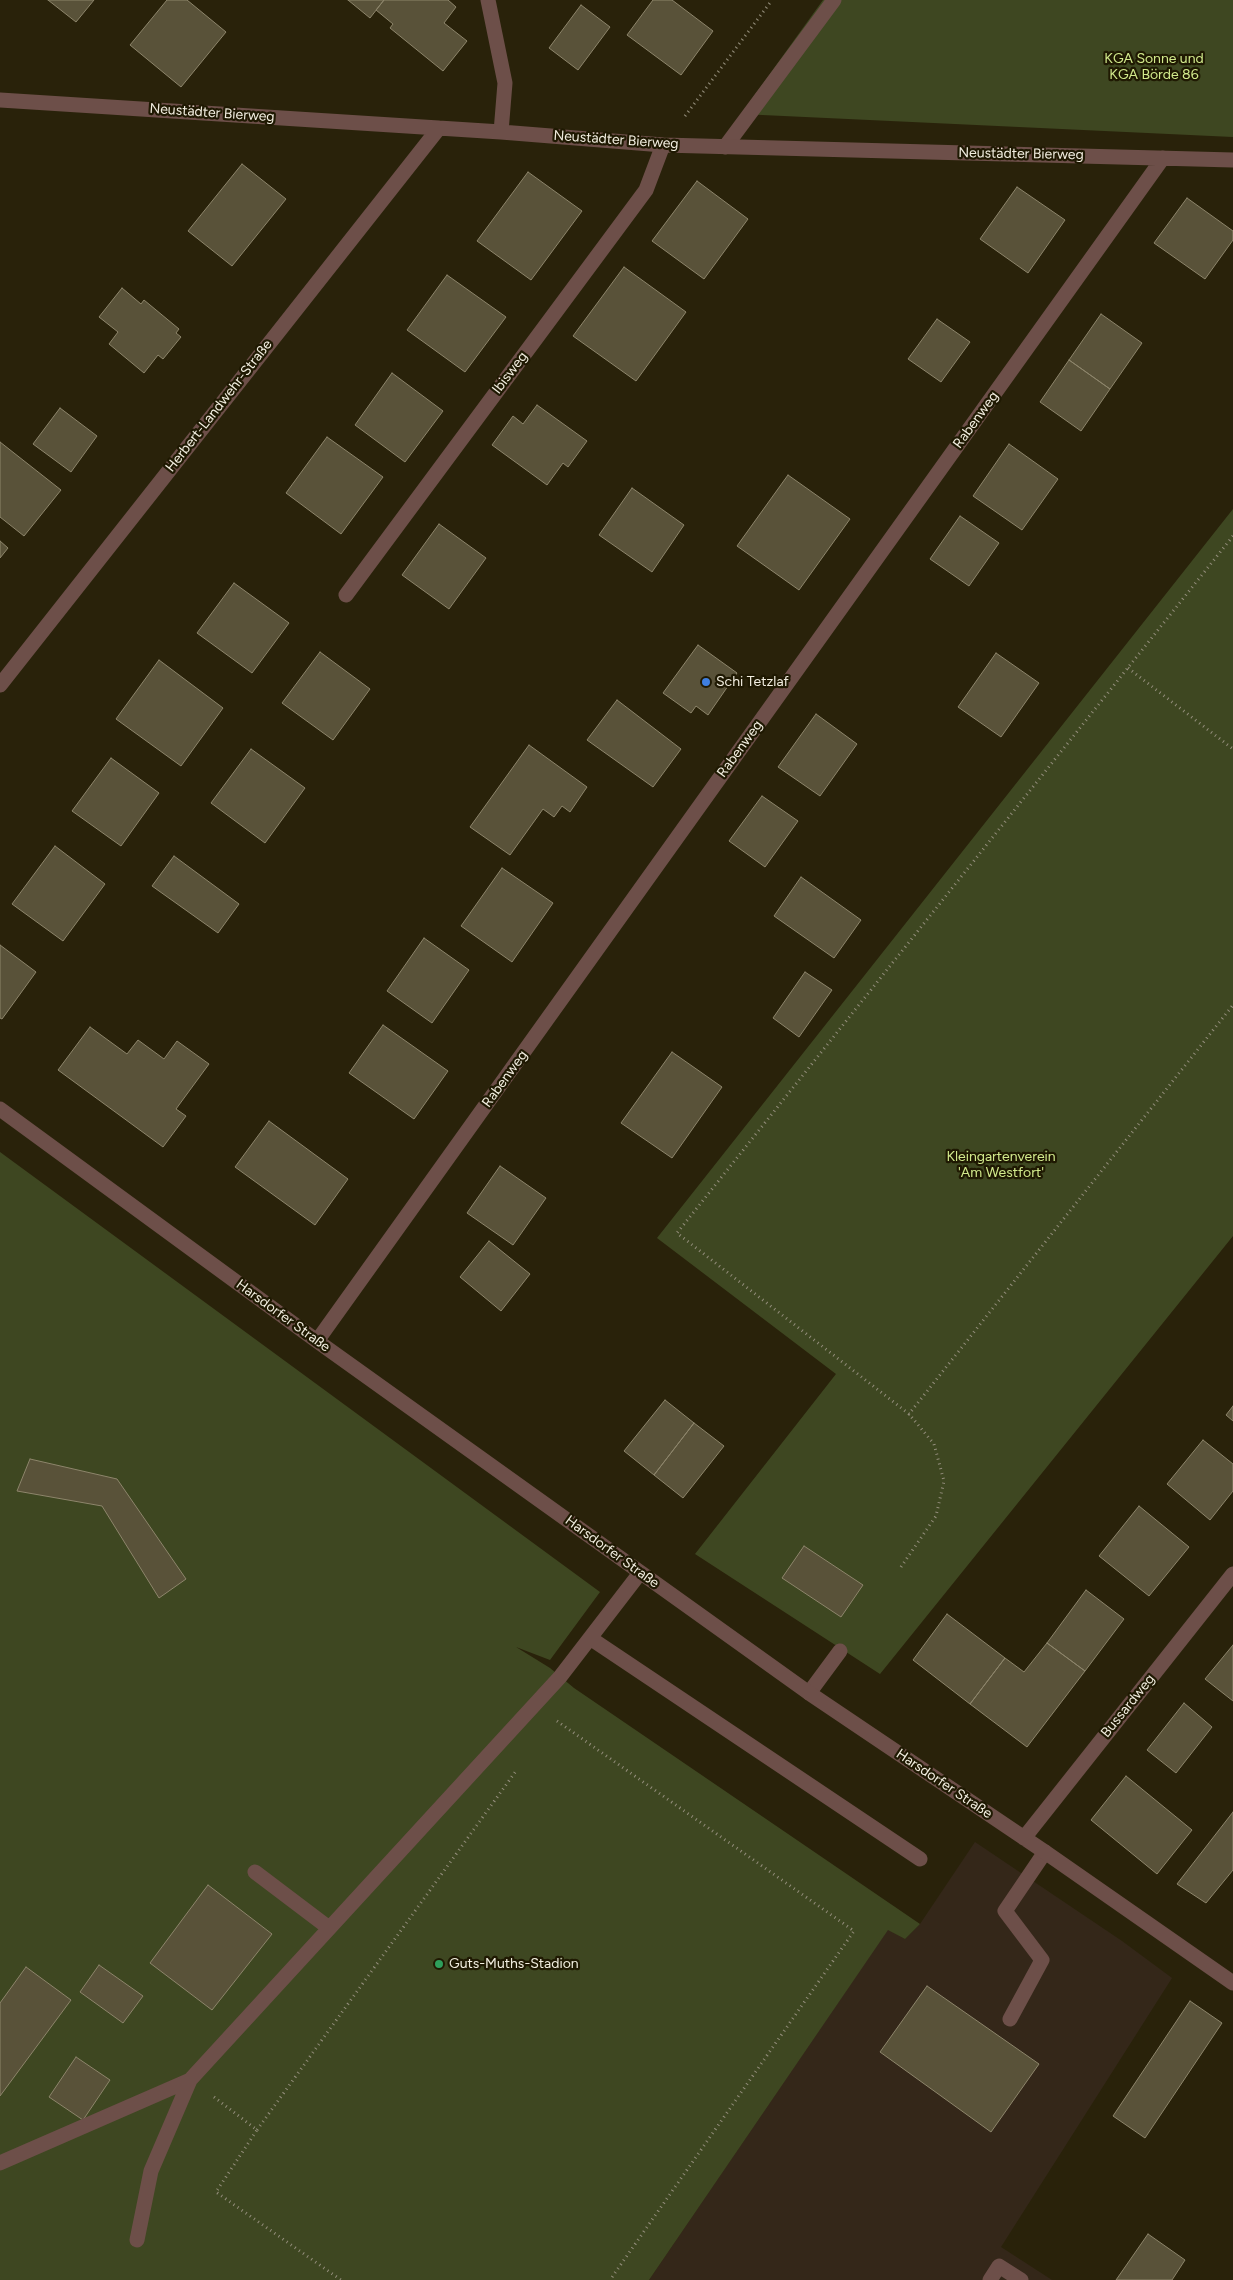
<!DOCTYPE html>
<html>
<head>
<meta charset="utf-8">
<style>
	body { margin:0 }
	canvas { display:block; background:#29220a }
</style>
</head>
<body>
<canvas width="1233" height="2280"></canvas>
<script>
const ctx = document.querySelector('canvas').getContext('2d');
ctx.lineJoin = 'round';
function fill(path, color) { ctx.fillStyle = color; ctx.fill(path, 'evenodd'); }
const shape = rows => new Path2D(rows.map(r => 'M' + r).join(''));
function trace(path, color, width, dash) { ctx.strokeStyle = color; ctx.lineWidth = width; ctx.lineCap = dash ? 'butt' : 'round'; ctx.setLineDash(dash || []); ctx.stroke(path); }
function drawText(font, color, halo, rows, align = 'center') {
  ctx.font = font + ' Figtree,sans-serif'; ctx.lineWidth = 4.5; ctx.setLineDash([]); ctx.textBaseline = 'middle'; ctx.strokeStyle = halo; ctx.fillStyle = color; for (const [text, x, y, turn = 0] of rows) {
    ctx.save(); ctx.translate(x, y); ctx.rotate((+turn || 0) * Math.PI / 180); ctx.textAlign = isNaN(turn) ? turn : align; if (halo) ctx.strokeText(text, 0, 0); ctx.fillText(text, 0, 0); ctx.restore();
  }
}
fill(shape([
	[975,1842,1122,1941,1172,1978,1001,2247,1052,2280,649,2280,888,1929,905,1939,920,1924]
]), '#342719');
fill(shape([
	[823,0,1233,0,1233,137,741,114],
	[1233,509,1233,1236,880,1674,695,1554,836,1374,657,1238],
	[0,1152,600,1592,550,1660,516,1647,550,1668,574,1688,920,1924,905,1939,888,1930,649,2280,0,2280]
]), '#3e4721');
const building = shape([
	[48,0,94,0,76,22,48,0],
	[167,0,187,0,226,32,181,87,130,45,167,0],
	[348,0,384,0,370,18,348,0],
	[384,0,448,0,456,7,444,23,467,41,443,71,390,28,393,24,376,10,384,0],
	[653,0,672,0,713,31,681,75,627,35,653,0],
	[581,5,610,27,578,70,549,48,581,5],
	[242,164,286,199,232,266,188,231,242,164],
	[528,172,582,211,531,280,477,241,528,172],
	[697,181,748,219,704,279,652,241,697,181],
	[1017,187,1065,220,1028,273,980,239,1017,187],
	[1187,198,1233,231,1233,240,1205,279,1154,243,1187,198],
	[624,267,686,312,636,381,573,336,624,267],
	[447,275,506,317,465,372,407,330,447,275],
	[122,288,141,304,144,300,179,329,176,333,181,337,163,359,158,355,144,373,109,344,118,332,99,317,122,288],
	[1101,314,1142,343,1110,389,1069,360,1101,314],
	[937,319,970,342,941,382,908,359,937,319],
	[1069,360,1110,389,1081,431,1040,402,1069,360],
	[392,373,443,411,405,462,355,425,392,373],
	[537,405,587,441,568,467,563,463,547,485,492,445,513,416,523,424,537,405],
	[60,408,97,436,71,472,33,444,60,408],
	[327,437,383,477,341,534,286,493,327,437],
	[0,442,61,490,24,536,0,517,0,442],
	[1009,444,1058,479,1022,530,973,496,1009,444],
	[788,475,850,519,799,590,737,546,788,475],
	[632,488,684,525,652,572,599,535,632,488],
	[960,516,999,543,969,586,930,559,960,516],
	[439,524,486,558,449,609,402,575,439,524],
	[0,541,8,548,0,558,0,541],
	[234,583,289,623,252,673,197,633,234,583],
	[698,645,737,673,708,715,696,706,691,713,663,693,698,645],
	[320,652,370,689,333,740,282,703,320,652],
	[996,653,1039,683,1001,737,958,707,996,653],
	[159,660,223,708,181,766,116,719,159,660],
	[617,700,681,749,653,787,587,740,617,700],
	[816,714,857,744,820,796,778,767,816,714],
	[529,745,587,787,570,812,562,806,554,817,543,809,510,855,470,827,529,745],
	[251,749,305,788,265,843,211,803,251,749],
	[111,758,159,793,121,846,72,811,111,758],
	[762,796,798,821,765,867,729,841,762,796],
	[55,846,105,884,63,941,12,904,55,846],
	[174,856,239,904,218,933,152,886,174,856],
	[502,868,553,903,512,962,461,926,502,868],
	[801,877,861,920,834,958,774,916,801,877],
	[424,938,469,970,432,1023,387,991,424,938],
	[0,945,36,972,2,1019,0,1018,0,945],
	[805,972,832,990,799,1037,773,1018,805,972],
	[383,1025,448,1071,414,1119,349,1073,383,1025],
	[90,1027,127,1054,138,1040,164,1059,177,1041,209,1064,176,1109,186,1116,163,1147,58,1070,90,1027],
	[672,1052,722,1087,672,1158,621,1123,672,1052],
	[269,1121,348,1179,315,1225,235,1167,269,1121],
	[500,1166,546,1198,513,1245,467,1213,500,1166],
	[489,1241,530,1274,501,1311,460,1277,489,1241],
	[665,1400,694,1423,654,1475,624,1451,665,1400],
	[1233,1406,1233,1421,1226,1415,1233,1406],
	[694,1423,724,1446,683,1498,654,1475,694,1423],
	[1203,1440,1233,1464,1233,1491,1210,1520,1167,1484,1203,1440],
	[30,1459,117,1479,186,1579,159,1598,102,1506,17,1491,30,1459],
	[1139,1506,1189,1547,1149,1596,1099,1556,1139,1506],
	[804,1546,863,1585,841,1617,782,1578,804,1546],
	[1086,1590,1124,1619,1085,1671,1047,1643,1086,1590],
	[947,1614,1005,1658,970,1704,913,1660,947,1614],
	[1047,1643,1085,1671,1027,1747,970,1704,1005,1658,1024,1672,1047,1643],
	[1233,1645,1233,1701,1205,1679,1233,1645],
	[1184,1703,1212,1727,1176,1773,1147,1750,1184,1703],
	[1126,1776,1192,1830,1157,1874,1091,1820,1126,1776],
	[1233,1812,1233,1870,1206,1903,1177,1884,1233,1812],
	[208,1885,272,1934,212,2010,150,1963,208,1885],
	[99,1965,143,1996,123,2023,80,1992,99,1965],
	[26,1967,71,2000,0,2096,0,2003,26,1967],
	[927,1986,1039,2064,991,2132,880,2052,927,1986],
	[1190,2001,1222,2023,1145,2138,1113,2116,1190,2001],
	[76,2057,110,2080,83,2120,49,2097,76,2057],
	[1148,2234,1185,2260,1172,2280,1116,2280,1148,2234]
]);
fill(building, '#595239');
trace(building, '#8d856b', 1);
trace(shape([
	[685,116,772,0],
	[1233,536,677,1233,909,1414,1233,1005],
	[1128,668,1233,749],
	[901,1567,936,1516,944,1481,934,1444,909,1414],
	[557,1721,854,1931,610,2280],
	[214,2097,257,2130,216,2192,341,2280],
	[257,2130,516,1771]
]), '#948e7c', 3, [1, 4]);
trace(shape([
	[725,147,834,0],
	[590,1638,920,1859],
	[809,1693,840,1651],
	[255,1872,329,1928],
	[1010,2019,1042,1960,1005,1911,1045,1852],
	[0,2163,190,2080,560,1677,640,1573],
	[137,2240,151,2171,190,2080],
	[990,2280,999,2266,1021,2280]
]), '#6d4f49', 15);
trace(shape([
	[488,0,505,83,501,132],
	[0,100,501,132,663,145,1233,160],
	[346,595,646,190,663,145],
	[0,685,439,128],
	[0,1109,317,1341,809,1693,1045,1852,1233,1983],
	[317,1341,1163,158],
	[1024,1838,1233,1574]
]), '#6d4f49', 15);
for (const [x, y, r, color] of [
	[706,682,5,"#3f7fe0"],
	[439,1964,5,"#2e9e5b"]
]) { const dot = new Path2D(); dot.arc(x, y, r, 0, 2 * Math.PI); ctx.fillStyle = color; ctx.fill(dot); trace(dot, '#1f1902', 2); }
drawText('14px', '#d2ea8c', '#1f1902', [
	["KGA Sonne und",1154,59],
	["KGA Börde 86",1154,75],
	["Kleingartenverein",1001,1157],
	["'Am Westfort'",1001,1173]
]);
drawText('14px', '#f2eee0', '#1f1902', [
	["Neustädter Bierweg",212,113,4],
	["Neustädter Bierweg",616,140,4],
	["Neustädter Bierweg",1021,154,1],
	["Ibisweg",510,373,-53],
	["Herbert-Landwehr-Straße",219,406,-52],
	["Rabenweg",976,420,-54],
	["Rabenweg",740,749,-54],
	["Rabenweg",505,1079,-54],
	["Harsdorfer Straße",283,1316,36],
	["Harsdorfer Straße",612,1552,36],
	["Bussardweg",1128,1706,-51],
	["Harsdorfer Straße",944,1784,34]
]);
drawText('14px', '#f2eee0', '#1f1902', [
	["Schi Tetzlaf",716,682],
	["Guts-Muths-Stadion",449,1964]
], 'left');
</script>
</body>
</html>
